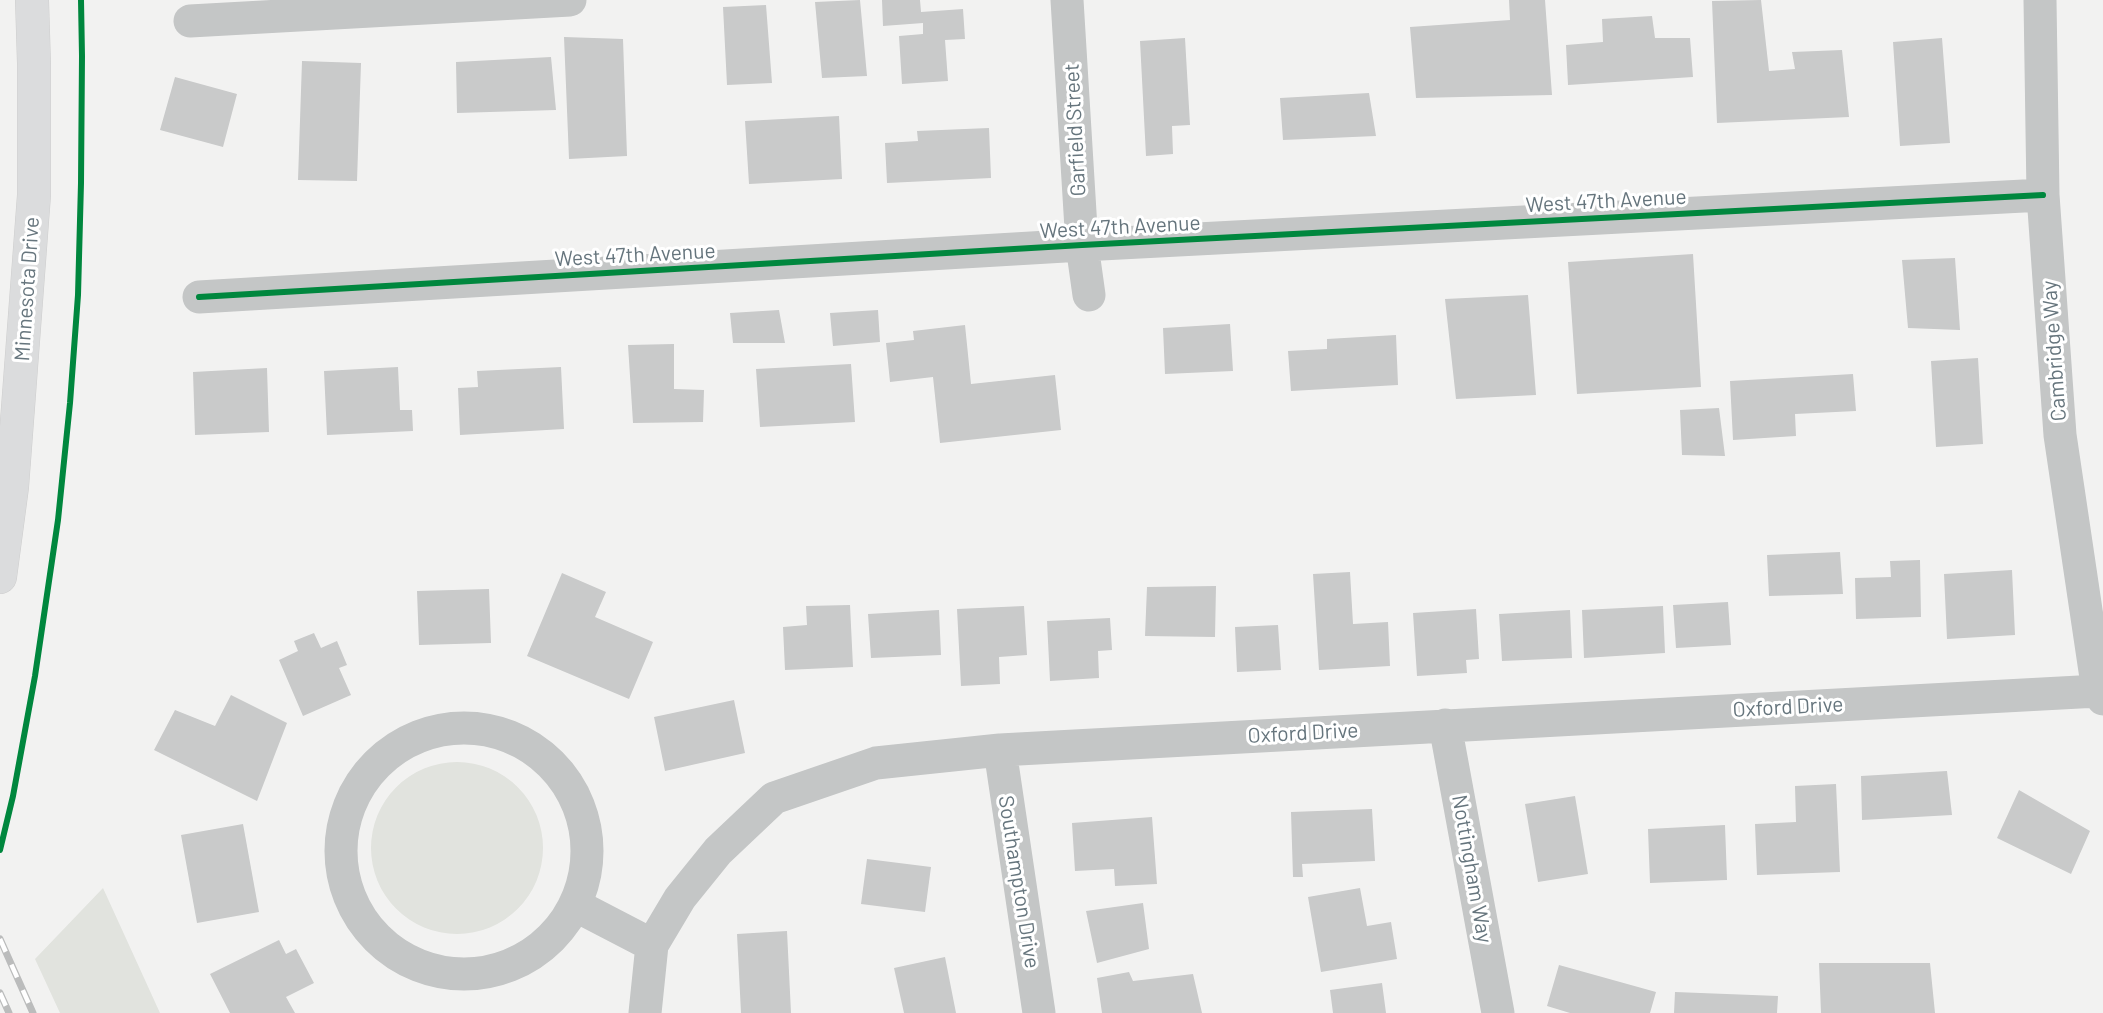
<!DOCTYPE html>
<html>
<head>
<meta charset="utf-8">
<style>
	body { margin:0 }
	canvas { display:block; background:#f2f2f1 }
</style>
</head>
<body>
<canvas width="2103" height="1013"></canvas>
<script>
const ctx = document.querySelector('canvas').getContext('2d');
ctx.lineJoin = 'round';
function fill(path, color) { ctx.fillStyle = color; ctx.fill(path, 'evenodd'); }
const shape = rows => new Path2D(rows.map(r => 'M' + r).join(''));
function trace(path, color, width, dash) { ctx.strokeStyle = color; ctx.lineWidth = width; ctx.lineCap = dash ? 'butt' : 'round'; ctx.setLineDash(dash || []); ctx.stroke(path); }
function drawText(font, color, halo, rows, align = 'center') {
  ctx.font = font + ' Barlow,sans-serif'; ctx.lineWidth = 6; ctx.setLineDash([]); ctx.textBaseline = 'middle'; ctx.strokeStyle = halo; ctx.fillStyle = color; for (const [text, x, y, turn = 0] of rows) {
    ctx.save(); ctx.translate(x, y); ctx.rotate((+turn || 0) * Math.PI / 180); ctx.textAlign = isNaN(turn) ? turn : align; if (halo) ctx.strokeText(text, 0, 0); ctx.fillText(text, 0, 0); ctx.restore();
  }
}
fill(shape([
	'371 848a86 86 0 1 1 172 0a86 86 0 1 1-172 0Z',
	[103,888,160,1013,60,1013,35,959]
]), '#e1e3de');
fill(shape([
	[860,0,867,76,822,78,815,2],
	[882,0,920,0,921,12,963,9,965,39,945,40,948,81,902,84,899,36,923,34,923,23,883,26],
	[1509,0,1545,0,1552,95,1416,98,1410,27,1510,20],
	[1761,0,1769,71,1795,69,1792,52,1842,50,1849,117,1717,123,1712,1],
	[766,5,772,83,727,85,723,7],
	[1652,16,1655,38,1690,38,1693,77,1568,85,1566,45,1603,42,1602,19],
	[564,37,623,39,627,156,569,159],
	[1185,38,1190,125,1172,126,1173,154,1146,156,1140,41],
	[1942,38,1950,143,1900,146,1893,42],
	[551,57,556,110,457,113,456,62],
	[302,61,361,63,357,181,298,180],
	[175,77,237,94,223,147,160,130],
	[1369,93,1376,136,1283,140,1280,98],
	[839,116,842,179,749,184,745,121],
	[989,128,991,178,887,183,885,143,918,141,917,131],
	[1693,254,1701,387,1577,394,1568,262],
	[1955,258,1960,330,1908,328,1902,260],
	[1528,295,1536,395,1456,399,1445,299],
	[779,310,785,343,733,343,730,313],
	[878,310,880,342,833,346,830,313],
	[1230,324,1233,371,1165,374,1163,328],
	[965,325,971,384,1055,375,1061,430,940,443,933,377,890,382,886,343,914,340,913,331],
	[1396,335,1398,385,1291,391,1288,351,1327,349,1327,339],
	[674,344,674,389,704,390,703,422,633,423,628,345],
	[1978,358,1983,444,1936,447,1931,361],
	[851,364,855,422,760,427,756,369],
	[398,367,400,410,412,410,413,431,327,435,324,371],
	[561,367,564,429,460,435,458,388,478,387,477,371],
	[267,368,269,432,195,435,193,372],
	[1853,374,1856,411,1795,414,1796,436,1733,440,1730,381],
	[1719,408,1725,456,1682,455,1680,410],
	[1840,552,1843,594,1769,596,1767,555],
	[1920,560,1921,617,1856,619,1855,578,1891,577,1890,561],
	[2012,570,2015,635,1947,639,1944,574],
	[1350,572,1353,624,1388,622,1390,666,1319,670,1313,574],
	[562,573,606,592,595,617,653,642,629,699,527,656],
	[1216,586,1215,637,1145,636,1147,587],
	[489,589,491,643,419,645,417,591],
	[1728,602,1731,645,1676,648,1673,605],
	[850,605,853,667,785,670,783,627,807,625,806,606],
	[1024,606,1027,655,999,657,1000,684,961,686,957,609],
	[1663,606,1665,653,1584,658,1582,610],
	[1476,609,1479,659,1466,660,1467,673,1417,676,1413,613],
	[939,610,941,655,871,658,868,614],
	[1570,610,1572,658,1502,661,1499,614],
	[1110,618,1112,650,1098,651,1099,678,1050,681,1047,621],
	[1278,625,1281,670,1237,672,1235,627],
	[314,633,321,648,337,641,347,665,339,668,351,695,303,716,279,660,298,651,294,641],
	[231,695,287,723,257,801,154,750,175,710,215,726],
	[734,700,745,753,665,771,654,717],
	[1947,771,1952,815,1862,820,1861,776],
	[1836,784,1840,872,1757,875,1755,824,1796,822,1795,786],
	[2019,790,2090,831,2071,874,1997,838],
	[1575,796,1588,874,1538,882,1525,804],
	[1372,809,1375,861,1302,864,1303,877,1293,877,1291,812],
	[1152,817,1157,884,1115,886,1114,869,1075,871,1072,823],
	[243,824,259,912,197,923,181,835],
	[1725,825,1727,880,1650,883,1648,829],
	[867,859,931,867,925,912,861,904],
	[1360,888,1367,926,1391,922,1397,959,1321,972,1308,897],
	[1143,903,1149,949,1097,963,1086,911],
	[787,931,791,1013,741,1013,737,934],
	[279,940,286,954,296,949,314,983,286,997,295,1013,230,1013,210,974],
	[945,957,956,1013,904,1013,894,968],
	[1819,963,1930,963,1935,1013,1821,1013],
	[1559,965,1656,992,1650,1013,1570,1013,1547,1006],
	[1129,972,1133,981,1193,974,1202,1013,1102,1013,1097,978],
	[1382,983,1386,1013,1333,1013,1330,990],
	[1675,992,1778,996,1777,1013,1674,1013]
]), '#c9caca');
const highway = shape([
	[0,577,12,487,34,195,34,64,32,0]
]);
trace(highway, '#cecece', 34);
trace(shape([
	[1067,0,1082,245,1089,295],
	[2040,0,2043,195,2060,435,2098,691,2103,699],
	[190,21,570,0],
	[199,297,1082,245,2043,195],
	[1445,725,1498,1013],
	'341 851a123 123 0 1 1 246 0a123 123 0 1 1-246 0Z',
	[1000,750,1039,1013],
	[575,905,652,945],
	[645,1013,652,945,680,898,718,851,774,798,876,763,1000,750,2098,691]
]), '#c4c6c6', 33);
trace(highway, '#dbdcdd', 33);
const rail = shape([
	[0,939,33,1013],
	[0,993,9,1013]
]);
trace(rail, '#bbbcbc', 7);
trace(rail, '#fff', 4.5, [14]);
trace(shape([
	[199,297,1082,245,2043,195],
	[0,850,13,796,35,676,58,520,70,403,78,295,81,183,82,56,81,0]
]), '#00873e', 6);
drawText('21px', '#66757d', '#fff', [
	["Garfield Street",1075,130,-93],
	["West 47th Avenue",1606,201,-3],
	["West 47th Avenue",1120,227,-3],
	["West 47th Avenue",635,255,-3],
	["Minnesota Drive",27,289,-86],
	["Cambridge Way",2054,351,-94],
	["Oxford Drive",1788,707,-3],
	["Oxford Drive",1303,733,-3],
	["Nottingham Way",1472,869,80],
	["Southampton Drive",1019,882,81]
]);
</script>
</body>
</html>
